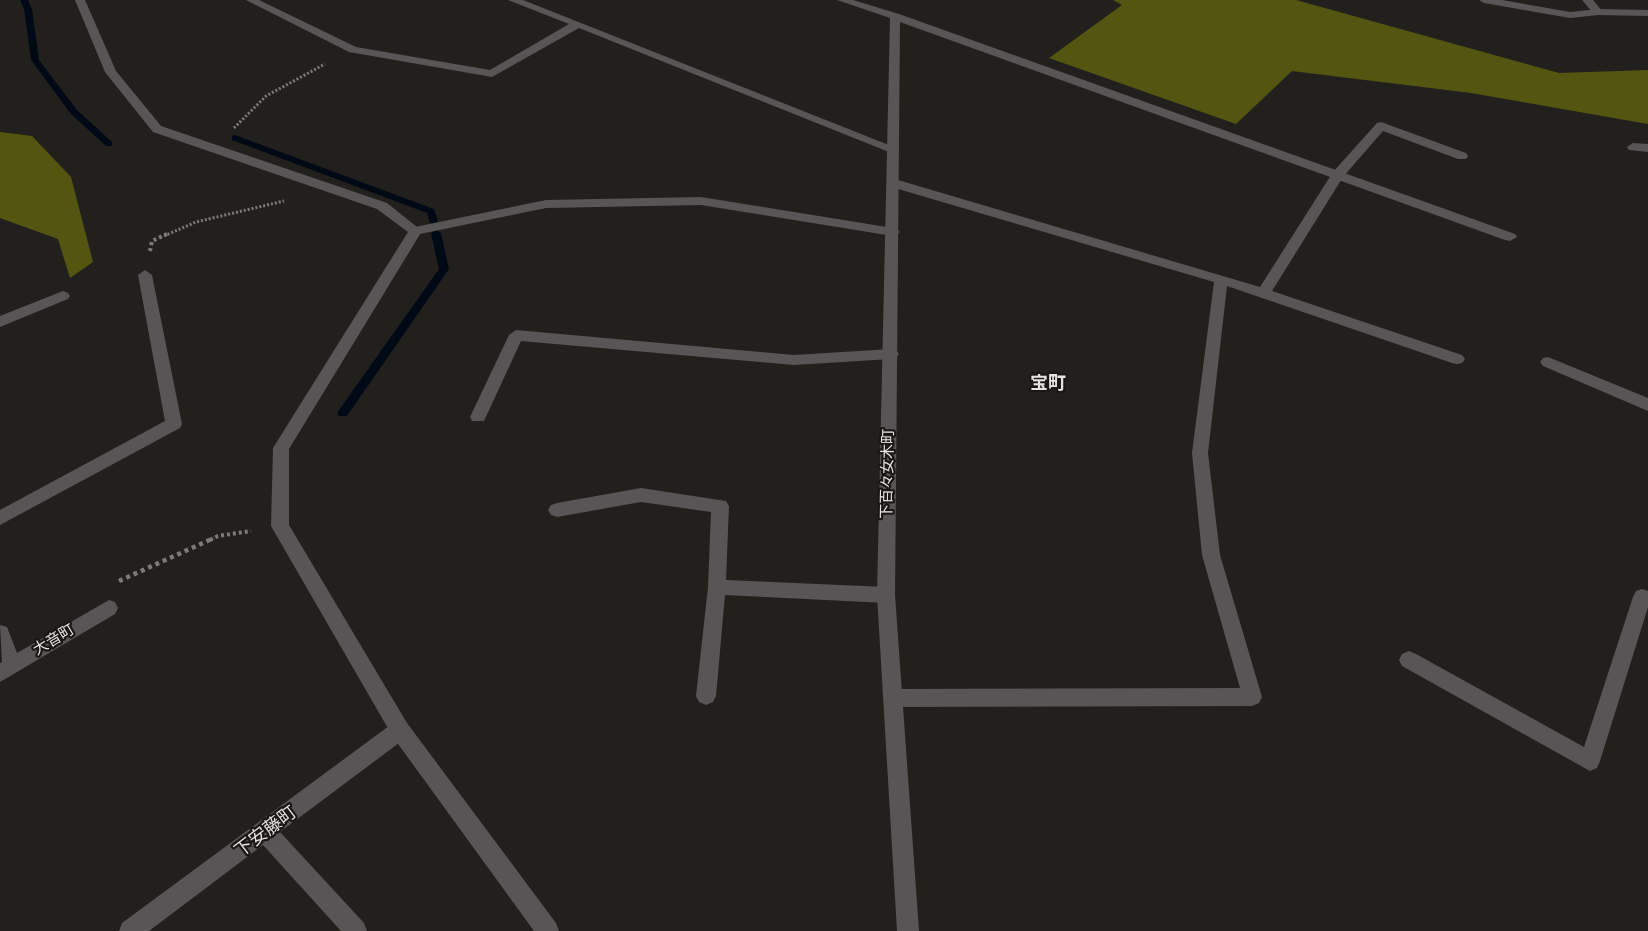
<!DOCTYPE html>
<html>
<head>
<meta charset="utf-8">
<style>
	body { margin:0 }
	canvas { display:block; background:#22201d }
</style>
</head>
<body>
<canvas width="1648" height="931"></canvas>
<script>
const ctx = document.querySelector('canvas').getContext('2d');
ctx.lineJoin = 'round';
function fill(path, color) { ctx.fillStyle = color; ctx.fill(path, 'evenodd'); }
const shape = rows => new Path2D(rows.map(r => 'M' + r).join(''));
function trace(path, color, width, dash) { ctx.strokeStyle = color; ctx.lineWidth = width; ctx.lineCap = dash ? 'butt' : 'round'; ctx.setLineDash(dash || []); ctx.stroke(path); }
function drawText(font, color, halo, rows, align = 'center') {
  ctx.font = font + ' Arial,"Noto Sans JP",sans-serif'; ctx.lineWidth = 4.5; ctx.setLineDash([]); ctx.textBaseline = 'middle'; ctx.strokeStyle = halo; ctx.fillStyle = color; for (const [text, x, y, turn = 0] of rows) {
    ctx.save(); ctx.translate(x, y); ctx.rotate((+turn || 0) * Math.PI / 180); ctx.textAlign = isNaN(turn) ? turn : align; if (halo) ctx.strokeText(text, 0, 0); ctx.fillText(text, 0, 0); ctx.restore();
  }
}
fill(shape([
	[1113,0,1296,0,1559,73,1648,70,1648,124,1471,93,1292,71,1236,124,1049,58,1122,5],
	[0,132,32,136,71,177,93,262,70,278,58,239,0,218]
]), '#535511');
fill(shape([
	[20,0,28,0,32,9,39,60,77,110,112,142,112,146,106,146,71,114,31,60,24,9,20,0],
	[235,135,434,209,438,221,433,224,430,223,427,213,232,140,232,136,235,135],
	[436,230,441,233,449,269,347,416,339,416,337,413,339,410,439,269,431,233,436,230]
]), '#000a17');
trace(shape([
	[234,128,266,96,325,64],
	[164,236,196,222,284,201]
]), '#7d7b78', 3, [2, 2]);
trace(shape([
	[150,251,152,241,167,234],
	[210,540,218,536,251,531]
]), '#7d7b78', 4, [3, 3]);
trace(shape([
	[119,581,214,538]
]), '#7d7b78', 4.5, [4, 4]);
fill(shape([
	[246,0,259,0,356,47,490,70,569,24,508,0,523,0,899,149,893,153,889,152,579,28,492,77,349,52,246,0],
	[1582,0,1593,0,1603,12,1602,14,1594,14,1582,0],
	[1381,122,1466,153,1468,156,1466,159,1458,159,1383,131,1343,177,1272,291,1462,355,1465,359,1462,363,1457,364,1452,363,1227,286,1208,453,1220,555,1262,697,1259,703,1252,706,893,707,886,704,883,698,886,692,893,689,1240,688,1202,555,1192,453,1214,282,888,186,887,183,888,180,898,180,1260,287,1333,172,1377,123,1381,122],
	[1633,143,1648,144,1648,152,1629,150,1627,147,1633,143],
	[701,197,893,228,900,232,893,236,701,205,546,208,415,235,408,231,415,227,546,200,701,197],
	[145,270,152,275,182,424,180,428,0,525,0,510,165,421,138,275,145,270],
	[63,291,68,293,70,296,68,299,0,327,0,316,63,291],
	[516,330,794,355,891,349,896,350,899,354,896,358,891,359,794,365,521,341,484,421,472,421,470,417,509,335,516,330],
	[1548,357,1648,398,1648,411,1543,366,1540,362,1543,358,1548,357],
	[641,488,726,501,729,506,726,580,886,587,892,589,895,595,892,601,886,603,725,595,716,696,713,702,706,705,699,702,696,696,708,587,711,512,641,502,557,517,551,515,548,510,551,505,557,503,641,488],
	[1642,589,1648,591,1648,607,1600,761,1597,768,1590,771,1402,666,1399,660,1402,654,1409,651,1416,654,1584,747,1633,597,1636,591,1642,589],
	[109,600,115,602,118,608,115,614,0,682,0,663,2,662,0,625,7,627,17,653,109,600],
	[400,721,407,723,410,730,407,737,280,832,364,923,367,931,341,931,263,845,149,931,119,931,122,923,393,723,400,721]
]), '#575555');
fill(shape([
	[75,0,85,0,116,71,161,126,387,203,422,231,289,449,289,525,407,723,556,923,559,931,534,931,393,737,271,526,273,448,408,232,377,209,153,132,105,72,75,0],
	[837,0,853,0,899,14,1515,234,1517,237,1510,241,1505,240,900,22,895,595,919,931,897,931,877,595,890,18,837,0],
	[1479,0,1502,0,1570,12,1598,9,1648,10,1648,16,1598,15,1570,18,1484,3,1479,0]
]), '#575555');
drawText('15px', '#e5e3e1', '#191714', [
	["下百々女木町",888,474,-89],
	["大音町",54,640,-31]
]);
drawText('bold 18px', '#e5e3e1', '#191714', [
	["宝町",1048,384]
]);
drawText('18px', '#e5e3e1', '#191714', [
	["下安藤町",266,832,-37]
]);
</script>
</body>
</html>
